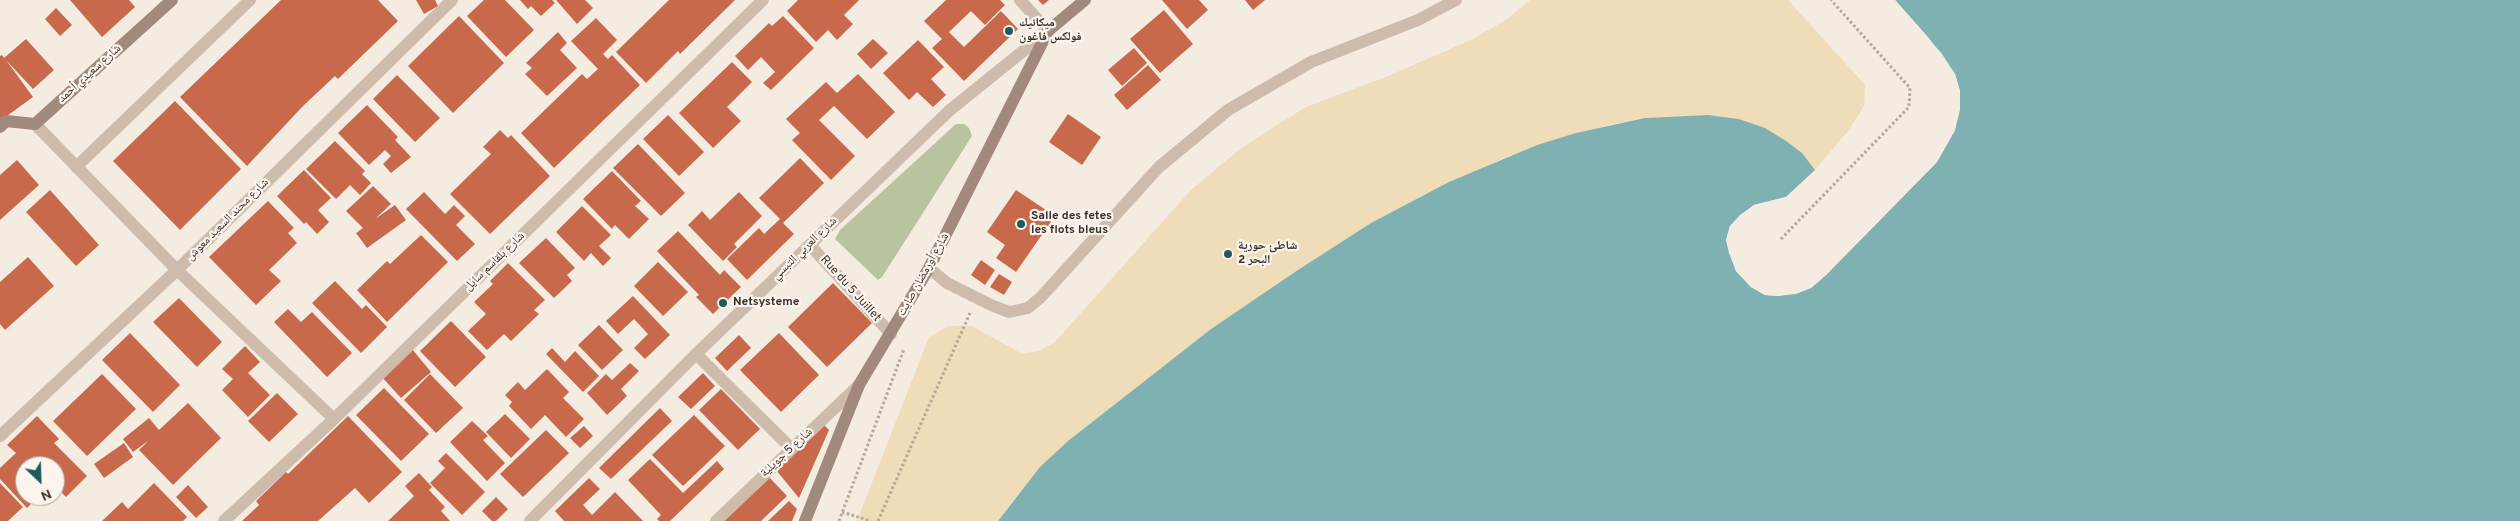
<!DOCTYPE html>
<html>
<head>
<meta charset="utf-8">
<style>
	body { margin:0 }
	#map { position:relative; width:2520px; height:521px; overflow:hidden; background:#f4ebe1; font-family:Overpass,sans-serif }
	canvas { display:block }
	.north { position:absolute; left:15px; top:456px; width:50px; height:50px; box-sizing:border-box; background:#fbf5ee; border:1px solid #aea6a0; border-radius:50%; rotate:156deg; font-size:14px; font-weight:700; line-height:20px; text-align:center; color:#3b302b }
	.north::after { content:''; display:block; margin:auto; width:18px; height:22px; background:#1f5a5e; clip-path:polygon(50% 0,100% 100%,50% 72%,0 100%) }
</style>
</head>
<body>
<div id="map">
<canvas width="2520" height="521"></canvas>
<div class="north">N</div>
</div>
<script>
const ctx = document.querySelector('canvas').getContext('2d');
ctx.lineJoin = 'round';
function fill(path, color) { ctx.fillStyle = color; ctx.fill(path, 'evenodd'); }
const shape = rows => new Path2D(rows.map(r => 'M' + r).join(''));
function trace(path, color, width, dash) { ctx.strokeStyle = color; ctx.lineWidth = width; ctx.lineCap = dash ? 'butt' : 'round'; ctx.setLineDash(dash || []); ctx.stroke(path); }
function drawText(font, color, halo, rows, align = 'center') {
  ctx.font = font + ' Overpass,"Noto Naskh Arabic",sans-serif'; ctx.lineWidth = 4.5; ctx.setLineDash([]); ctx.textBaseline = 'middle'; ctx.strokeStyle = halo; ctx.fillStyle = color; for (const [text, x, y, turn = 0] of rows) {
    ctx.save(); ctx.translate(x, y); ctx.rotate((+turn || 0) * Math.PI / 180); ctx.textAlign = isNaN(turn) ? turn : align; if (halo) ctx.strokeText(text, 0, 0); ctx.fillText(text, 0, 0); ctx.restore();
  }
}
fill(shape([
	[956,124,964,124,969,128,972,136,882,277,878,280,835,239,840,230]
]), '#b8c4a0');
fill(shape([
	[1530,0,1788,0,1865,85,1864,106,1848,131,1815,170,1802,153,1739,119,1708,115,1645,118,1610,125,1537,145,1497,161,1371,223,1211,329,1068,441,1014,499,998,521,857,521,929,337,949,326,972,326,1022,354,1038,351,1055,342,1191,190,1244,146,1306,107,1386,77,1473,39,1507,19]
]), '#efdcb8');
fill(shape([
	[1895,0,2520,0,2520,521,998,521,1040,467,1068,441,1211,329,1298,270,1371,223,1449,182,1537,145,1576,133,1645,118,1708,115,1739,119,1765,128,1786,141,1802,153,1815,170,1786,197,1754,205,1730,226,1726,240,1736,271,1751,287,1765,295,1778,296,1811,288,1826,275,1937,162,1955,130,1960,91,1955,74,1942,54]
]), '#7fb0b2');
fill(shape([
	[1892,0,1895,0,1928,37,1955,74,1960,91,1960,110,1955,130,1937,162,1826,275,1811,288,1796,294,1778,296,1765,295,1751,287,1736,271,1729,253,1726,240,1730,226,1740,215,1754,205,1786,197,1817,169,1817,172,1787,199,1755,207,1742,217,1732,227,1729,240,1738,269,1752,285,1765,292,1778,294,1795,291,1809,285,1825,273,1935,160,1953,129,1957,110,1957,91,1952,75,1940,56]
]), '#f4ebe1');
fill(shape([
	[70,0,129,0,135,7,102,37],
	[281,0,378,0,398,21,338,79,335,76,302,107,247,166,180,97],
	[416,0,435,0,438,6,424,14],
	[484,0,505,0,534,30,506,57,467,16],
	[520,0,552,0,555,3,541,16,531,6,528,9],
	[556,0,585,0,593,8,577,24],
	[669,0,735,0,680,54,678,51,646,83,616,52],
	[798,0,859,0,844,15,853,24,837,40,828,30,816,42,787,11],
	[946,0,1000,0,1005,5,985,25,971,11,949,32,964,47,1001,11,1018,29,964,81,932,48,942,39,924,21],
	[1038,0,1049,0,1043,5],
	[1162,0,1199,0,1208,10,1187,29],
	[1245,0,1265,0,1253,10],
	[56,8,72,25,60,36,45,19],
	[1164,10,1193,44,1160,73,1130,39],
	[459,16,504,63,453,113,408,66],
	[783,16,814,48,771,90,763,83,775,72,761,57,748,70,735,56,769,23,772,26],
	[596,18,617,40,603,54,608,59,612,55,640,85,554,168,521,133,582,74,587,79,598,69,571,41],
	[558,32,567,43,560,50,577,68,547,96,525,74,532,68,526,63],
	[26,39,54,70,33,89,6,60,33,97,0,121,0,56,2,55,4,58],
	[873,39,888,53,871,69,857,54],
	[918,40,944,67,931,79,946,95,933,107,917,92,909,100,883,73],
	[1134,48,1147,63,1122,86,1108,70],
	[732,62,752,82,727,107,741,121,713,148,679,113],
	[1148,65,1161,80,1127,110,1114,95],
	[858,74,895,112,867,139,834,106,819,120,855,156,831,180,792,140,800,133,786,119,826,82,837,93],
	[397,75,440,118,415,142,373,99],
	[175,101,241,169,180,230,113,161],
	[367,105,398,137,395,140,411,157,391,173,383,164,391,156,385,150,369,165,338,133],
	[1068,114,1101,137,1082,165,1049,142],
	[668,115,704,152,679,176,643,139],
	[500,130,508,138,511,135,550,176,490,234,450,194,491,154,483,147],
	[335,141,365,171,362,174,371,183,360,195,350,185,336,199,306,169],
	[638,144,685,193,661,216,613,168],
	[800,158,824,183,783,223,794,234,747,280,727,259,759,228,764,234,780,219,759,198],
	[17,160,39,185,0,220,0,175],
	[304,170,331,198,318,210,329,222,317,234,306,222,304,224,277,196],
	[612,171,641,201,635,206,649,219,629,239,615,225,612,229,583,199],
	[373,186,391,204,375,219,395,205,406,220,367,248,356,233,363,228,346,211],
	[50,190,99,245,76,266,26,212],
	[1016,190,1055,216,1016,272,996,258,1005,245,987,232],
	[424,192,445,214,454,205,465,216,456,225,475,244,457,261,406,209],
	[739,192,762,216,734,244,737,247,723,261,688,225,702,211,710,220],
	[268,201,294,228,288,233,297,243,269,270,281,281,256,305,209,257],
	[582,206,611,235,599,246,611,258,603,266,591,253,584,261,556,232],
	[678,231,720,275,724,270,741,287,713,314,696,297,699,295,657,251],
	[421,235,448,262,387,322,357,290,387,261,390,264],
	[546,238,575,268,567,275,572,281,554,298,519,263],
	[28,257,54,286,5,330,0,324,0,282],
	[981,260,995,270,985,285,971,275],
	[658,262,688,292,663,316,634,286],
	[508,263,545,300,534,310,539,314,511,341,504,334,487,350,468,331,486,314,474,302,493,284,490,281],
	[999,274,1012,282,1004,295,990,287],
	[335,281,362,309,366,305,387,327,361,353,312,303],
	[833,283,872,323,827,367,788,327],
	[633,296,670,335,645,359,634,348,648,334,634,319,618,334,606,321],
	[179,298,222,342,197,367,153,322],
	[288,309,301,322,312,312,352,353,327,377,274,322],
	[451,321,486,357,455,387,420,351],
	[599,325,623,350,602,370,578,345],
	[130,333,180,385,153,412,102,360],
	[779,333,819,375,781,412,740,370],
	[739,335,751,348,727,371,715,358],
	[245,346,260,362,248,373,270,395,248,417,222,390,233,379,222,369],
	[552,348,565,362,575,351,599,376,583,392,546,354],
	[412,349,431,372,401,398,381,376],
	[630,363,639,371,621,389,627,396,607,415,587,393,606,374,612,380],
	[547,369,569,392,563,398,584,419,566,437,545,415,531,429,509,406,512,402,505,395,518,382,525,390],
	[703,373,715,386,691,409,678,397],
	[102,374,136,409,87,456,53,421],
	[430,374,463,408,436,433,404,400],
	[384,388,429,434,401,461,356,415],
	[721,389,760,429,738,450,699,410],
	[277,393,298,414,269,442,248,421],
	[188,403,221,438,173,485,139,450,148,441,133,452,123,439,149,418,159,430],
	[660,408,672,421,611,479,599,468],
	[505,414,530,439,511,458,486,432],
	[694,415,725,446,683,486,652,455],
	[37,416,59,439,54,443,87,476,66,497,55,486,55,466,36,466,33,463,25,466,25,496,39,496,27,508,0,479,0,468,16,453,7,445],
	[348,416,402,472,369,503,355,488,318,521,242,521,259,505,256,501,286,472,288,474],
	[472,421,488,436,483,440,505,463,487,481,450,442],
	[824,425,829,430,799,498,776,470],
	[584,426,593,436,580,448,570,438],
	[546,430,569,453,523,497,500,474],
	[124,443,133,457,104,478,94,464],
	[446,453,485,492,462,515,430,483,445,468,438,461],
	[650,459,683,493,717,461,724,469,670,521,659,521,657,519,661,515,628,480],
	[419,473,432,487,429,490,445,507,441,511,450,521,388,521,414,496,405,486],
	[768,476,787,496,761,521,722,521],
	[589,478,600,489,583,505,592,515,615,492,643,521,564,521,555,511],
	[0,483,23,507,8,521,0,521],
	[154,483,187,517,183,521,102,521,122,502,128,509],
	[188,485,208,507,196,518,176,497],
	[496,497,508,509,496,521,492,521,482,511],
	[789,501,797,509,792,521,768,521]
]), '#c8694b');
trace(shape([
	[1781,239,1909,107,1910,88,1831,0],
	[842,512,871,521],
	[839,521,904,349],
	[878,521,970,313]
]), '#b9a596', 3, [2.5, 2.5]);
trace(shape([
	[35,124,177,270,334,419],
	[76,167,250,0],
	[810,245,891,334],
	[929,268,947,283,991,305,1009,312,1028,308,1041,297,1159,167,1228,110,1311,62,1418,20,1456,0],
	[696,354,792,449],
	[0,436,177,270,452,0],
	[224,521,334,419,763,0],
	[530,521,696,354,950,110,1048,31,1020,0],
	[716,521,859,385]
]), '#cdbbac', 12);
trace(shape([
	[0,127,6,121,35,124,172,0],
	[805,521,859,385,929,268,1048,31,1085,0]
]), '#a18a7d', 12);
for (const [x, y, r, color] of [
	[1009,31,5,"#1f5a5e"],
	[1021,224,5,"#1f5a5e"],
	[1228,254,5,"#1f5a5e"],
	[723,303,5,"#1f5a5e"]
]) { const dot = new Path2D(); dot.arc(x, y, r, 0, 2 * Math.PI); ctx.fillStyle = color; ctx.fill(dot); trace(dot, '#fbf5ee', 2); }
drawText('bold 12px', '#3b302b', '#fbf5ee', [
	["ميكانيك",1019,24],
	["فولكس فاغون",1019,38],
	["Salle des fetes",1031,217],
	["les flots bleus",1031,231],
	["شاطئ حورية",1238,247],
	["البحر 2",1238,261],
	["Netsysteme",733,303]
], 'left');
drawText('12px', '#3b302b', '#fbf5ee', [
	["شارع سعيدي أحمد",90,74,-42],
	["شارع محند السعيد معوش",228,220,-45],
	["شارع العربي التبسي",805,249,-44],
	["شارع بلقاسم سايل",495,262,-44],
	["شارع أورمضان صايت",924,275,-61],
	["Rue du 5 Juillet",850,289,48],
	["شارع 5 جويلية",787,453,-43]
]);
</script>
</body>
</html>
